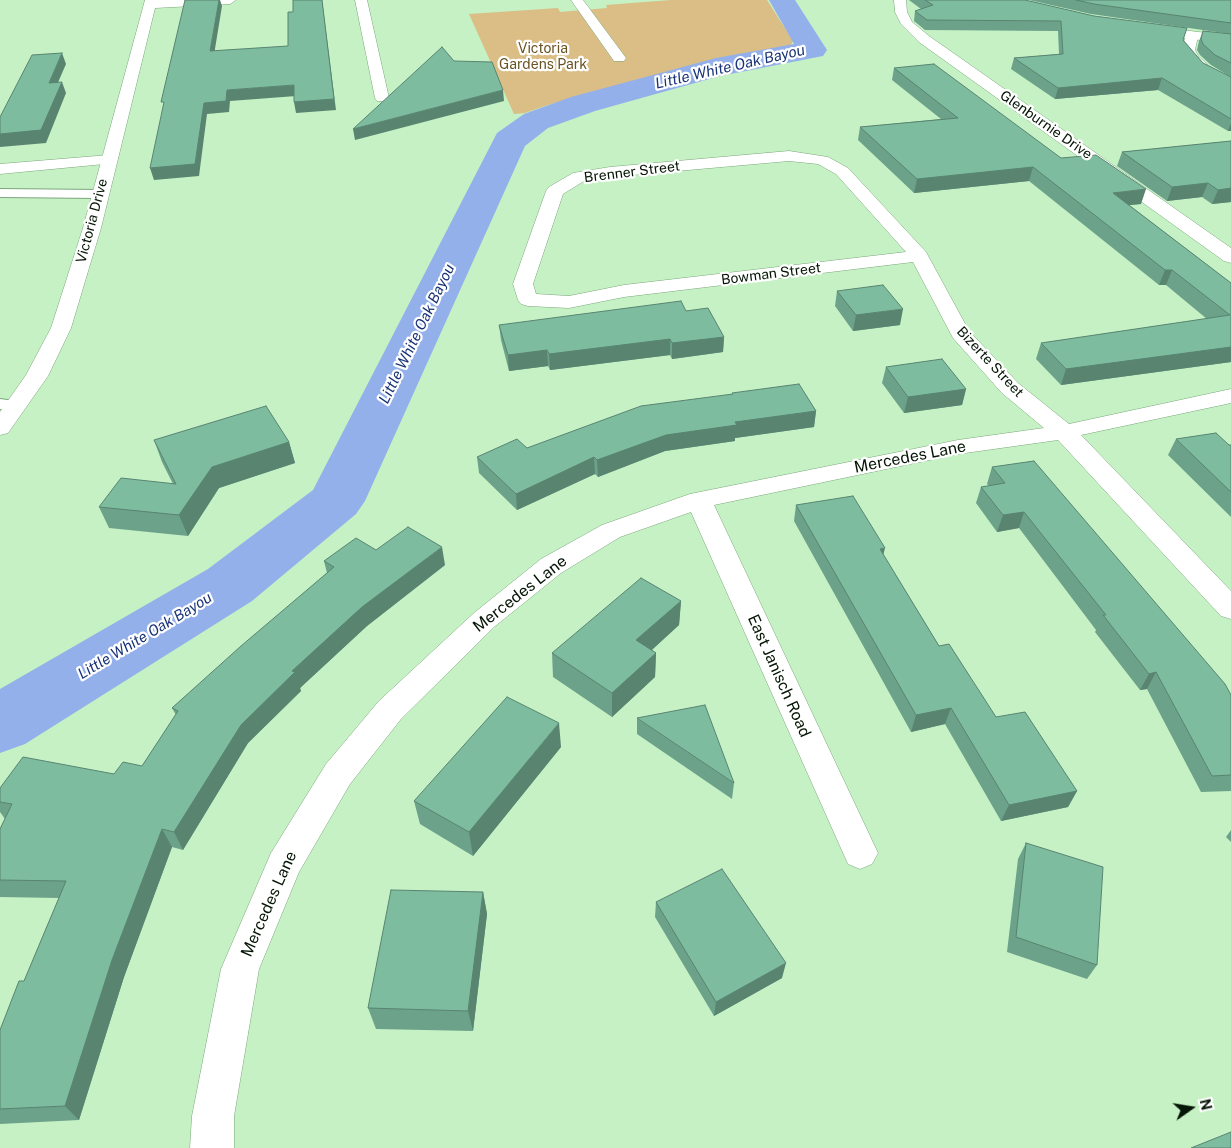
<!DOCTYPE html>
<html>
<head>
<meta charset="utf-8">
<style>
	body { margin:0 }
	#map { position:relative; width:1231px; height:1148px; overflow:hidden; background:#c5f1c4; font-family:"Public Sans",sans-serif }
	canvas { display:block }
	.north { position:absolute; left:1166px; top:1083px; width:50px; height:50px; -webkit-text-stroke:4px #fff; paint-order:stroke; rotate:77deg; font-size:14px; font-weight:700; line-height:20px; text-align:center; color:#061606 }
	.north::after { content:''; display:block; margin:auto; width:18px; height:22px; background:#061606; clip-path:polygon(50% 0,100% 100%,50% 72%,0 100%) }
</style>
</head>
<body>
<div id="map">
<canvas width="1231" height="1148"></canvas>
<div class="north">N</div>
</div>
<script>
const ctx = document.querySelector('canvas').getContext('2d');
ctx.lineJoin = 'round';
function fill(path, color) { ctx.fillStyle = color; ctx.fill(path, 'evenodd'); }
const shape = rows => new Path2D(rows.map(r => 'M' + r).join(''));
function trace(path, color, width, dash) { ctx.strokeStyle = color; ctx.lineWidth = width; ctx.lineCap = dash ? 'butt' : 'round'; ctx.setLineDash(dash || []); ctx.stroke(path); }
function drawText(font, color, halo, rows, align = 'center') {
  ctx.font = font + ' "Public Sans",sans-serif'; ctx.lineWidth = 4.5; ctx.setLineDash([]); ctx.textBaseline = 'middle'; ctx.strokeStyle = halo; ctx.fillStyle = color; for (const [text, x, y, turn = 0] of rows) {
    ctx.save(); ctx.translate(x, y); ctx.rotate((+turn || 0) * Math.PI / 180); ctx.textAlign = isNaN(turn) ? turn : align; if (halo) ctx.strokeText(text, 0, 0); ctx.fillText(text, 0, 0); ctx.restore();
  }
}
fill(shape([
	[671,0,767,0,793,41,790,47,785,49,715,60,548,105,525,113,514,114,469,14,558,8,560,12,607,8,606,5]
]), '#dabe85');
fill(shape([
	[769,0,795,0,827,50,823,56,720,76,595,111,548,128,525,146,365,501,356,514,252,601,25,744,0,753,0,689,208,569,313,490,497,133,524,114,571,97,716,58,794,44,769,0]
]), '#94b0eb');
const service = shape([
	[0,189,100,190,106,194,100,198,0,197,0,189],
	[0,399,22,402,24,406,22,410,16,411,0,409,0,399]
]);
const minor = shape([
	[355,0,367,0,389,98,387,101,377,101,375,98,355,0],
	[571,0,583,0,626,58,624,61,614,61,571,0],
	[894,0,906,0,907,12,912,22,929,36,1231,248,1231,263,1224,261,919,42,901,24,895,12,894,0],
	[1192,32,1198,36,1195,50,1198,56,1210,67,1231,79,1231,89,1200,73,1186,58,1181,50,1186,36,1192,32],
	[789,151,828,157,848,168,926,252,969,331,1018,383,1069,424,1231,389,1231,403,1081,435,1231,591,1231,619,1221,616,1058,440,958,454,714,505,878,853,872,864,860,869,848,864,691,512,620,537,561,573,494,627,401,719,350,784,299,872,259,969,234,1116,234,1148,190,1148,192,1116,221,969,271,853,326,764,379,701,474,613,541,559,602,525,690,494,958,440,1044,428,1002,393,953,338,913,262,624,297,569,308,528,306,521,304,518,300,513,284,546,191,549,187,573,173,610,167,789,151],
	[789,161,818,164,836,174,906,252,624,285,569,296,536,294,533,284,563,194,584,181,610,177,789,161],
	[109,155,115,157,117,160,115,163,0,174,0,164,109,155]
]);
const tertiary = shape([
	[145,0,236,0,230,4,155,8,101,228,71,328,48,376,8,433,0,435,0,412,26,375,51,328,83,228,145,0],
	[1149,26,1231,36,1231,44,1145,33,1143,30,1149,26]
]);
trace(service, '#7da77c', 2);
trace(minor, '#7da77c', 1);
trace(tertiary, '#7da77c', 1);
fill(service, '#fff');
fill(minor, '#fff');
fill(tertiary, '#fff');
fill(shape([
	[909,0,1025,0,1183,40,1203,63,1231,77,1231,131,1228,131,1158,90,1055,99,1011,69,1014,58,1059,54,1058,31,925,30,914,21,915,11,921,9],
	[1029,0,1231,0,1231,34,1091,14],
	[1203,31,1231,34,1231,77,1211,65,1200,55,1197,50,1199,41],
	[894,68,1061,158,1141,204,1129,205,1231,283,1231,362,1061,385,1036,359,1041,343,1207,319,1166,285,1159,285,1029,181,914,193,858,140,860,127,941,119,892,80],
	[1231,141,1231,202,1212,204,1202,197,1167,201,1117,166,1122,152],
	[837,291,900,325,853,331,835,306],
	[499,325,724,337,723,352,672,359,670,355,550,370,548,366,509,371,501,340],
	[886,367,966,389,962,405,904,413,882,383],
	[732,393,816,411,814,427,735,438,735,441,665,451,598,477,595,474,517,510,479,473,477,457,527,448,732,394],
	[1176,439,1231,445,1231,517,1168,455],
	[154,440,289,442,295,463,219,488,188,536,109,528,99,507,173,484,162,462],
	[992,467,1231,695,1231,791,1201,792,1147,689,1140,690,1095,632,1096,630,1019,528,997,532,976,503,981,487,989,486,987,484],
	[796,505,883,554,939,646,996,717,1077,791,1068,807,1001,821,945,724,911,732,794,521],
	[376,550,445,565,367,626,300,688,301,691,248,743,183,850,172,847,124,977,79,1120,0,1124,0,1030,24,981,59,898,0,897,0,829,5,819,0,812,0,788,114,774,142,766,176,715,172,708,327,573,324,561],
	[681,601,679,625,652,650,656,653,655,677,612,717,553,677,552,653],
	[637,718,734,783,732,799,637,734],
	[561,747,473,856,420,824,414,801],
	[1231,830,1231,842,1226,837],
	[1026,843,1097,965,1087,979,1007,952,1018,859],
	[483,892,487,914,473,1031,376,1029,368,1008],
	[656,902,782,978,714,1016,655,917]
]), '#6ca28a');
fill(shape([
	[219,0,220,0,222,6,213,61,210,51],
	[322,0,336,110,296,113,294,102],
	[62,53,66,64,53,94,49,83],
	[1162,78,1158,90,1055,99,1058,88],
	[62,82,66,93,46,143,0,147,0,134],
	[294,85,296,96,230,101,229,112,207,114,199,176,154,180,150,168,204,103,227,90],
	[503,90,504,101,355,140,353,129],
	[1231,123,1231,131,1228,131],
	[1033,167,1029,181,914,193,917,179],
	[1208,183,1202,197,1167,201,1172,187],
	[1231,188,1231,202,1212,204,1218,190],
	[1146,189,1141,204,1108,207,1113,193],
	[1165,270,1172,270,1166,285,1159,285],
	[903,309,900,325,853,331,856,315],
	[724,337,723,352,672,359,672,343],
	[670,339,670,355,550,370,549,354],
	[1231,347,1231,362,1061,385,1066,369],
	[547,350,548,366,509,371,508,355],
	[966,389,962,405,904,413,908,397],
	[816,411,814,427,735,438,735,441,665,451,598,477,597,460,666,435,735,422],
	[289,442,295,463,219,488,188,536,179,515,212,467],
	[594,457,595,474,517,510,516,494],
	[1024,512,1019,528,997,532,1003,515],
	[442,547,445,565,367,626,300,688,301,691,248,743,183,850,174,832,241,725,292,671,362,607],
	[885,548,881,564,880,549],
	[681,601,679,625,635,665,636,640],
	[656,653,655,677,612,717,612,693],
	[1156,672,1147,689,1140,690,1149,674],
	[951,708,945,724,911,732,916,715],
	[559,723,561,747,473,856,469,832],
	[1077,791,1068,807,1001,821,1009,805],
	[162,829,172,847,124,977,79,1120,65,1106,112,960],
	[483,892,487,914,473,1031,468,1011],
	[786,963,782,978,714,1016,716,1002]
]), '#588470');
const building = shape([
	[185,0,219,0,210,51,288,46,288,12,293,12,293,0,322,0,334,99,294,102,294,85,227,90,226,101,204,103,195,164,150,168,164,102,161,102,185,0],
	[925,0,1025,0,1094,16,1187,28,1183,40,1203,63,1231,77,1231,119,1162,78,1058,88,1014,58,1063,54,1061,21,927,20,915,11,933,5,925,0],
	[1076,0,1231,0,1231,23,1094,4,1076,0],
	[1203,31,1231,34,1231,63,1215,55,1203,44,1201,39,1203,31],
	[442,47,454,61,492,62,503,90,353,129,442,47],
	[62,53,49,83,62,82,41,130,0,134,0,117,32,55,62,53],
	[934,64,1061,158,1096,155,1146,189,1113,193,1231,283,1231,347,1066,369,1041,343,1230,315,1172,270,1165,270,1033,167,917,179,860,127,958,118,894,68,934,64],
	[1231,141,1231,188,1218,190,1208,183,1172,187,1122,152,1231,141],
	[883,285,903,309,856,315,837,291,883,285],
	[681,301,686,311,708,308,724,337,672,343,670,339,549,354,547,350,508,355,499,325,681,301],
	[942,359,966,389,908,397,886,367,942,359],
	[799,384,816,411,735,422,737,425,666,435,597,460,594,457,516,494,477,457,517,439,527,448,641,406,733,394,732,393,799,384],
	[266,406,289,442,212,467,179,515,99,507,121,478,176,484,154,440,266,406],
	[1216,433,1229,445,1231,445,1231,492,1176,439,1216,433],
	[1034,461,1225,684,1231,695,1231,775,1212,776,1156,672,1149,674,1103,615,1106,615,1024,512,1003,515,981,487,1005,483,992,467,1034,461],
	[853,496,885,548,880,549,939,646,949,644,996,717,1025,712,1077,791,1009,805,951,708,916,715,796,505,853,496],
	[408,527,442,547,362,607,292,671,295,672,241,725,174,832,162,829,112,960,65,1106,0,1109,0,1030,19,981,24,981,66,881,0,880,0,829,12,804,0,802,0,788,23,757,114,774,123,762,142,766,178,711,172,708,241,646,334,567,324,561,356,538,376,550,408,527],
	[641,578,681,601,636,640,656,653,612,693,552,653,641,578],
	[507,697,559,723,469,832,414,801,507,697],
	[705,705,734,783,637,718,705,705],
	[1026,843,1103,867,1097,965,1016,937,1026,843],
	[722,869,786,963,716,1002,656,902,722,869],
	[391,890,483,892,468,1011,368,1008,391,890],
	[1231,1132,1231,1148,1191,1148,1231,1132]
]);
fill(building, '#7ebca0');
trace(building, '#588470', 1);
drawText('14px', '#695322', '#fff', [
	["Victoria",543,49],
	["Gardens Park",543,65]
]);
drawText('14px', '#061606', '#fff', [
	["Glenburnie Drive",1046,125,35],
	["Brenner Street",632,172,-7],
	["Victoria Drive",92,221,-75],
	["Bowman Street",771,274,-7],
	["Bizerte Street",990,362,47]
]);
drawText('italic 15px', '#183376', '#fff', [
	["Little White Oak Bayou",730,67,-13],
	["Little White Oak Bayou",417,334,-64],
	["Little White Oak Bayou",145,636,-31]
]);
drawText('16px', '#061606', '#fff', [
	["Mercedes Lane",910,457,-11],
	["Mercedes Lane",520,594,-38],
	["East Janisch Road",779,676,66],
	["Mercedes Lane",269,904,-66]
]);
</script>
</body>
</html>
